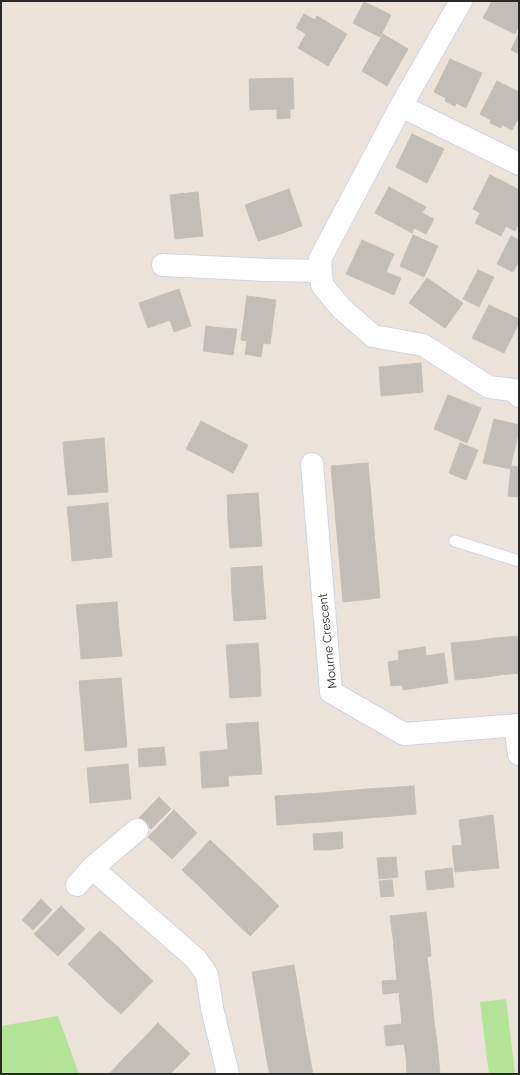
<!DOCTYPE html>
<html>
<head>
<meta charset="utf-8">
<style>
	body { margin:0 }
	#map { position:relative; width:520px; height:1075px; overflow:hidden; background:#ebe3da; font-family:Raleway,sans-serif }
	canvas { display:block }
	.frame { position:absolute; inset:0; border:2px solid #292929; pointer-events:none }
</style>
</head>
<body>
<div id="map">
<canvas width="520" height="1075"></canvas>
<div class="frame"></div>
</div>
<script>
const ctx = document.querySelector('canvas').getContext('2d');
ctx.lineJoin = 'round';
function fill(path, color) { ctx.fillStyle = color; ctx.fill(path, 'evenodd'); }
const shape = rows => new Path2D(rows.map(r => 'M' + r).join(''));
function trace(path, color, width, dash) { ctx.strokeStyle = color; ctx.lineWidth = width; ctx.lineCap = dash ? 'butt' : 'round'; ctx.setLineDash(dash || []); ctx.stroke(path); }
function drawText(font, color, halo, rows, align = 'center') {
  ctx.font = font + ' Raleway,sans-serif'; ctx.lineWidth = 3; ctx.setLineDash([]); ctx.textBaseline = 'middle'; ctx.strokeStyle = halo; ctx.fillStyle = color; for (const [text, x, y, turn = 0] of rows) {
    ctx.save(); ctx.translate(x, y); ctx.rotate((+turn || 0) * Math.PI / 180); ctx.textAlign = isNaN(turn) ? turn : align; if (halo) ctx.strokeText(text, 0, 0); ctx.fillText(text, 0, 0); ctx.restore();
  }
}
fill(shape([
	[506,999,515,1074,489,1074,480,1002],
	[58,1016,79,1074,1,1074,1,1026]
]), '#b3e396');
const building = shape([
	[492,1,519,1,519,26,515,34,483,18,492,1],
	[364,2,377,8,366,30,353,23,364,2],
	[377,8,391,15,380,37,366,30,377,8],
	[304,14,315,20,317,16,347,34,328,66,298,48,306,34,296,28,304,14],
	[519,33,519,54,511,50,519,33],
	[383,34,408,49,387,86,362,71,383,34],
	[450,59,482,73,466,108,456,103,455,106,445,101,446,98,434,92,450,59],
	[293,78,294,109,290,109,290,118,277,119,277,109,250,110,249,79,293,78],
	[497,81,519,92,519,117,512,130,502,125,501,128,490,123,491,120,480,114,497,81],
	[412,134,444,149,427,183,396,167,412,134],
	[490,175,512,186,489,230,475,223,480,213,473,209,490,175],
	[512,186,519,190,519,223,515,231,506,226,501,236,489,230,512,186],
	[389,187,426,207,422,213,434,219,426,234,414,228,412,233,375,213,389,187],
	[289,189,302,226,280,234,267,197,289,189],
	[198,192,203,236,175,239,170,195,198,192],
	[267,197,280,234,258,241,245,205,267,197],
	[413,235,438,246,424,277,400,266,413,235],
	[511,236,519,240,519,261,513,272,497,264,511,236],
	[362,240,394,254,386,272,401,278,394,295,346,274,362,240],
	[478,270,494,277,479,307,463,299,478,270],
	[427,278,463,303,445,328,409,303,427,278],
	[179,289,191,326,174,332,170,320,148,328,139,303,179,289],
	[247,296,276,300,270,344,263,343,261,357,245,354,247,341,241,340,247,296],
	[489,305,519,319,519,323,504,353,472,338,489,305],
	[206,326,221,328,218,353,203,351,206,326],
	[221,328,237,329,233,355,218,353,221,328],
	[421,363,423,392,381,396,379,367,421,363],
	[448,395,481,408,467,443,434,429,448,395],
	[494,419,519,425,519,430,510,469,483,463,494,419],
	[201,421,224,433,210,461,186,449,201,421],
	[224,433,248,445,233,473,210,461,224,433],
	[104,438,106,465,65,468,63,442,104,438],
	[460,443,478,450,466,480,449,473,460,443],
	[368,463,370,485,333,489,331,466,368,463],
	[106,465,108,492,68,495,65,468,106,465],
	[511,466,519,467,519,497,508,496,511,466],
	[370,485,372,508,335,511,333,489,370,485],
	[258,493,260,519,228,521,227,495,258,493],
	[108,503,110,531,70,534,67,507,108,503],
	[372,508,374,531,337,534,335,511,372,508],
	[260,519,262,546,230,548,228,521,260,519],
	[110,531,112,557,72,561,70,534,110,531],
	[374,531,376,553,339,556,337,534,374,531],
	[376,553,378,575,341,579,339,556,376,553],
	[262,566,264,593,232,595,231,568,262,566],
	[378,575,380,598,343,602,341,579,378,575],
	[264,593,266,619,234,621,232,595,264,593],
	[117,602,119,629,79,632,76,605,117,602],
	[119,629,122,656,81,659,79,632,119,629],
	[519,636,519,673,500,675,496,638,519,636],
	[496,638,500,675,478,678,474,641,496,638],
	[474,641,478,678,455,680,451,643,474,641],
	[258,643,260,669,228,671,226,645,258,643],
	[425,647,426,656,444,653,448,683,403,690,402,685,391,686,388,662,399,660,398,651,425,647],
	[260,669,261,696,230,698,228,671,260,669],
	[121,678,123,700,81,704,79,681,121,678],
	[123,700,125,724,83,727,81,704,123,700],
	[258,722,260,747,228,750,226,724,258,722],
	[125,724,127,747,85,751,83,727,125,724],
	[164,747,166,765,139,767,138,749,164,747],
	[260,747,262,774,228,776,229,786,202,788,200,752,260,747],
	[128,764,131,799,90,803,87,768,128,764],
	[414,786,416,814,369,818,367,789,414,786],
	[367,789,369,818,323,822,321,793,367,789],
	[321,793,323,822,277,825,275,796,321,793],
	[159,797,171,809,151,829,139,818,159,797],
	[174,810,197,833,172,859,148,837,174,810],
	[493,815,496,842,462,845,459,820,493,815],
	[342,832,343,848,328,850,327,833,342,832],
	[327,833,328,850,314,850,313,834,327,833],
	[210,840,228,857,199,886,182,870,210,840],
	[496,842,499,868,455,872,452,846,496,842],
	[228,857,245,873,216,903,199,886,228,857],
	[396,857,398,877,379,879,377,858,396,857],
	[452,868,454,887,427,890,425,871,452,868],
	[245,873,262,889,233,920,216,903,245,873],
	[392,880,394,896,381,897,379,881,392,880],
	[262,889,279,906,250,936,233,920,262,889],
	[41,899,52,910,33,930,22,920,41,899],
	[61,906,85,929,58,956,34,934,61,906],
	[426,912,429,935,393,938,390,916,426,912],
	[100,931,118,947,86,981,68,964,100,931],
	[429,935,431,956,395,961,393,938,429,935],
	[118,947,135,964,103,998,86,981,118,947],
	[427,957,431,989,383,994,382,981,397,980,395,961,427,957],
	[135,964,153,981,121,1014,103,998,135,964],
	[294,965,298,988,256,995,252,972,294,965],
	[298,988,302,1012,260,1019,256,995,298,988],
	[431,989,434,1020,402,1024,399,992,431,989],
	[302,1012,306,1036,264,1043,260,1019,302,1012],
	[434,1020,438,1052,406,1056,404,1044,386,1046,384,1026,434,1020],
	[158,1023,190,1054,173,1071,141,1041,158,1023],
	[306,1036,310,1059,268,1066,264,1043,306,1036],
	[141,1041,173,1071,170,1074,141,1074,124,1058,141,1041],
	[438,1052,440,1074,407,1074,406,1056,438,1052],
	[124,1058,141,1074,109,1074,124,1058],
	[310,1059,313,1074,270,1074,268,1066,310,1059]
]);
fill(building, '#c3bdb7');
trace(building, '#c6bfb4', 1);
const lane = shape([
	[455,541,519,561]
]);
const street = shape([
	[401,106,461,1],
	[519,164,401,106,320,259,322,285,341,308,373,336,423,345,489,387,513,390,519,396],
	[163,265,268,270,321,271],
	[312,464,331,692,404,734,519,725],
	[515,726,519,754],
	[92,868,196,959,207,975,212,1008,228,1074],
	[77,885,92,868,137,830]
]);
trace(lane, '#cfd4e2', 13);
trace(street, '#cfd4e2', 24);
trace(lane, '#fff', 11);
trace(street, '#fff', 22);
drawText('12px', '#292929', '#fff', [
	["Mourne Crescent",328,641,-96]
]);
</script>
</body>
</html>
